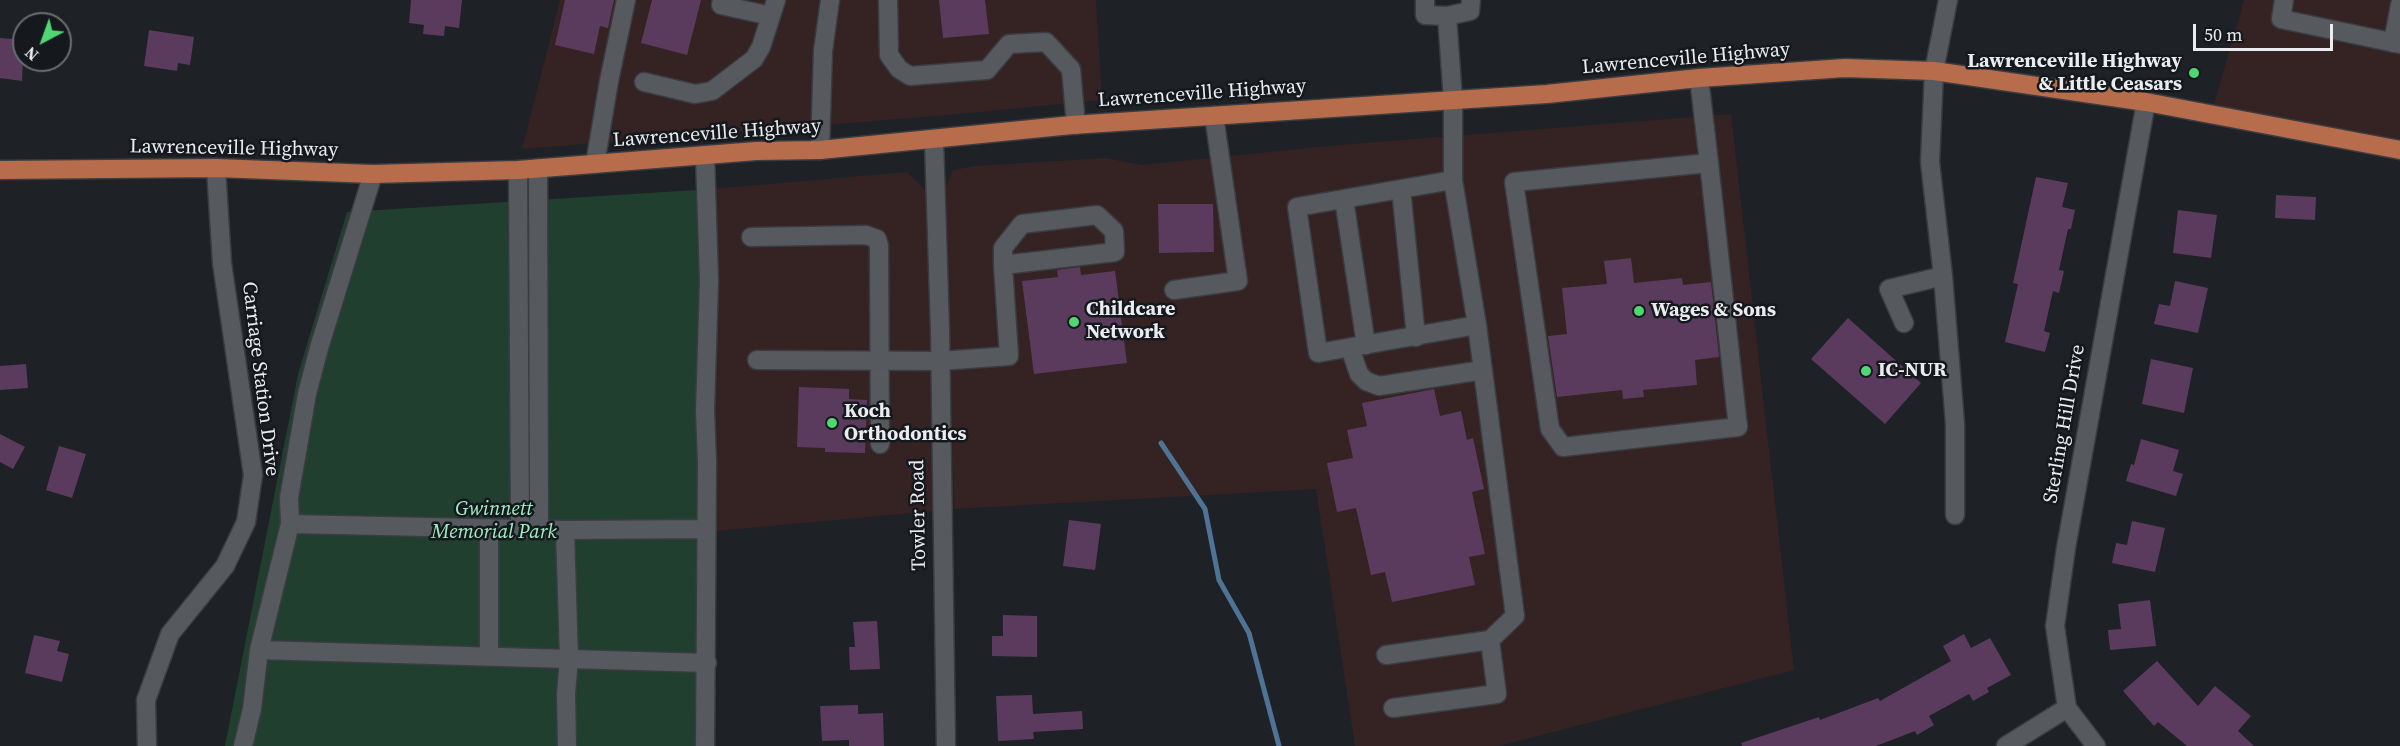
<!DOCTYPE html>
<html>
<head>
<meta charset="utf-8">
<style>
	body { margin:0 }
	#map { position:relative; width:2400px; height:746px; overflow:hidden; background:#1e2125; font-family:"Source Serif 4",serif }
	canvas { display:block }
	.north { position:absolute; left:12px; top:12px; width:60px; height:60px; box-sizing:border-box; background:#15181c; border:2px solid #6a6d70; border-radius:50%; rotate:221deg; font-size:16px; font-weight:700; line-height:24px; text-align:center; color:#eaecef }
	.north::after { content:''; display:block; margin:auto; width:21px; height:27px; background:#51d674; clip-path:polygon(50% 0,100% 100%,50% 72%,0 100%) }
	.scale { position:absolute; left:2193px; top:24px; width:140px; height:27px; box-sizing:border-box; border:3px solid #eaecef; border-top:0; padding-left:8px; font-size:18px; line-height:21px; white-space:nowrap; color:#eaecef; -webkit-text-stroke:4px #15181c; paint-order:stroke }
</style>
</head>
<body>
<div id="map">
<canvas width="2400" height="746"></canvas>
<div class="north">N</div>
<div class="scale">50 m</div>
</div>
<script>
const ctx = document.querySelector('canvas').getContext('2d');
ctx.lineJoin = 'round';
function fill(path, color) { ctx.fillStyle = color; ctx.fill(path, 'evenodd'); }
const shape = rows => new Path2D(rows.map(r => 'M' + r).join(''));
function trace(path, color, width, dash) { ctx.strokeStyle = color; ctx.lineWidth = width; ctx.lineCap = dash ? 'butt' : 'round'; ctx.setLineDash(dash || []); ctx.stroke(path); }
function drawText(font, color, halo, rows, align = 'center') {
  ctx.font = font + ' "Source Serif 4",serif'; ctx.lineWidth = 5; ctx.setLineDash([]); ctx.textBaseline = 'middle'; ctx.strokeStyle = halo; ctx.fillStyle = color; for (const [text, x, y, turn = 0] of rows) {
    ctx.save(); ctx.translate(x, y); ctx.rotate((+turn || 0) * Math.PI / 180); ctx.textAlign = isNaN(turn) ? turn : align; if (halo) ctx.strokeText(text, 0, 0); ctx.fillText(text, 0, 0); ctx.restore();
  }
}
fill(shape([
	[560,0,1096,0,1102,100,938,116,522,149],
	[2244,0,2400,0,2400,155,2286,138,2210,118],
	[1731,114,1794,670,1499,746,1355,746,1316,489,954,509,946,186,953,170,975,166,1106,158,1141,165,1339,145],
	[907,172,926,191,935,511,715,531,712,189]
]), '#352223');
fill(shape([
	[712,189,714,746,225,746,298,374,347,212]
]), '#203f2f');
trace(shape([
	[1161,443,1205,509,1219,580,1249,633,1279,746]
]), '#4f7395', 5);
fill(shape([
	[411,0,462,0,459,28,445,26,444,36,423,34,424,25,409,23],
	[565,0,614,0,608,28,600,26,594,54,555,45],
	[652,0,701,0,687,55,641,43],
	[939,0,985,0,989,34,943,38],
	[149,30,194,37,190,65,178,63,177,71,144,66],
	[0,38,24,40,22,81,0,78],
	[2036,177,2068,183,2062,207,2075,210,2071,229,2068,229,2059,270,2064,271,2059,293,2053,291,2044,331,2050,333,2045,352,2005,342,2018,284,2013,283],
	[2276,195,2316,197,2315,220,2275,218],
	[1158,204,1213,204,1214,252,1159,253],
	[2178,210,2217,215,2211,258,2173,253],
	[1631,258,1634,283,1682,278,1683,285,1711,282,1719,357,1695,360,1697,385,1643,390,1644,397,1623,399,1622,390,1557,397,1548,336,1567,334,1562,288,1607,284,1604,261],
	[1080,267,1081,275,1115,271,1127,363,1034,374,1022,281,1058,277,1057,270],
	[2175,281,2208,288,2198,333,2154,324,2159,304,2170,306],
	[1848,318,1921,383,1885,424,1811,359],
	[2151,359,2193,368,2184,413,2142,404],
	[26,364,28,388,0,390,0,366],
	[799,387,849,389,849,399,867,400,865,453,825,452,825,448,797,447],
	[1434,389,1440,416,1461,411,1467,440,1473,438,1484,489,1472,492,1485,554,1469,557,1475,585,1392,602,1385,572,1371,575,1356,508,1337,512,1327,463,1353,458,1347,430,1367,426,1362,403],
	[0,434,25,447,13,469,0,462],
	[2141,439,2179,450,2173,471,2183,474,2176,496,2126,481,2131,464,2134,465],
	[59,446,86,454,72,498,46,490],
	[1069,520,1101,524,1095,570,1063,566],
	[2132,521,2165,528,2155,572,2112,563,2116,543,2127,545],
	[2150,600,2156,646,2110,650,2108,630,2121,629,2118,604],
	[1003,615,1037,616,1037,657,992,656,992,636,1003,636],
	[877,621,880,669,850,670,849,647,855,647,853,622],
	[1964,634,1971,648,1990,638,2011,675,1987,688,1989,692,1973,701,1969,694,1929,716,1934,725,1917,735,1915,731,1876,746,1742,746,1741,743,1819,717,1820,720,1878,698,1880,701,1951,661,1943,646],
	[34,635,60,641,57,651,69,654,62,682,25,673],
	[2157,661,2198,706,2215,686,2251,716,2238,731,2254,746,2187,746,2158,722,2154,726,2123,691],
	[1032,695,1033,714,1082,711,1083,729,1033,732,1034,739,998,741,996,696],
	[858,705,858,714,883,713,884,746,849,746,849,740,822,741,820,706]
]), '#5b3b5d');
const minor = shape([
	[722,0,721,5,771,16,776,0],
	[888,0,889,55,899,69,910,76,987,70,1009,44,1046,42,1071,69,1076,125],
	[1425,0,1425,15,1447,16,1470,11,1471,0],
	[1948,0,1934,71,1930,162,1943,276,1955,424,1955,515],
	[2284,0,2281,19,2400,44],
	[1447,16,1453,100,1453,180,1297,207,1318,353,1477,325,1453,180],
	[2393,43,2400,5],
	[1699,78,1709,163,1738,427,1563,447,1550,429,1514,182,1709,163],
	[644,82,695,94,712,91,754,59,761,47,771,16],
	[934,140,940,330,946,746],
	[820,150,823,51,830,0],
	[595,164,609,81,626,0],
	[538,168,539,529],
	[518,170,520,529],
	[1401,189,1416,337],
	[1344,199,1366,345],
	[751,237,866,235,877,239,879,246,880,444],
	[1174,290,1238,281,1214,116],
	[1904,323,1889,289,1943,276],
	[1350,348,1359,374,1366,381,1379,386,1483,370],
	[757,360,940,361,1009,356,1003,265,1003,248,1022,224,1097,215,1114,231,1115,252,1003,265],
	[290,524,565,530,706,529],
	[489,528,489,655],
	[565,530,569,659,566,694,567,746],
	[259,650,707,663],
	[1386,655,1490,640],
	[1393,708,1497,694,1490,640,1515,616,1477,325],
	[147,746,146,700,170,634,225,566,246,522,253,475,222,263,216,168],
	[243,746,252,709,259,650,290,524,289,498,307,394,319,348,373,174],
	[705,746,707,462,705,410,709,281,705,155],
	[2006,746,2067,708],
	[2096,746,2067,708,2055,626,2066,548,2146,102]
]);
const major = shape([
	[0,170,216,168,373,174,518,170,756,151,820,150,1072,125,1547,94,1699,78,1845,68,1934,71,2146,102,2400,150]
]);
trace(minor, '#3a3c40', 21);
trace(major, '#3a3c40', 21);
trace(minor, '#565a5f', 18);
trace(major, '#b76c4b', 18);
for (const [x, y, r, color] of [
	[2194,73,6,"#51d674"],
	[1639,311,6,"#51d674"],
	[1074,322,6,"#51d674"],
	[1866,371,6,"#51d674"],
	[832,423,6,"#51d674"]
]) { const dot = new Path2D(); dot.arc(x, y, r, 0, 2 * Math.PI); ctx.fillStyle = color; ctx.fill(dot); trace(dot, '#15181c', 2); }
drawText('20px', '#eaecef', '#15181c', [
	["Lawrenceville Highway",1686,59,-5],
	["Lawrenceville Highway",1202,94,-4],
	["Lawrenceville Highway",717,134,-4],
	["Lawrenceville Highway",234,149,1],
	["Carriage Station Drive",260,379,83],
	["Sterling Hill Drive",2065,424,-80],
	["Towler Road",919,515,-91]
]);
drawText('bold 20px', '#eaecef', '#15181c', [
	["Lawrenceville Highway",2182,62,"right"],
	["& Little Ceasars",2182,85,"right"],
	["Childcare",1086,310],
	["Network",1086,333],
	["Wages & Sons",1651,311],
	["IC-NUR",1878,371],
	["Koch",844,412],
	["Orthodontics",844,435]
], 'left');
drawText('italic 20px', '#a0eec2', '#15181c', [
	["Gwinnett",494,510],
	["Memorial Park",494,533]
]);
</script>
</body>
</html>
